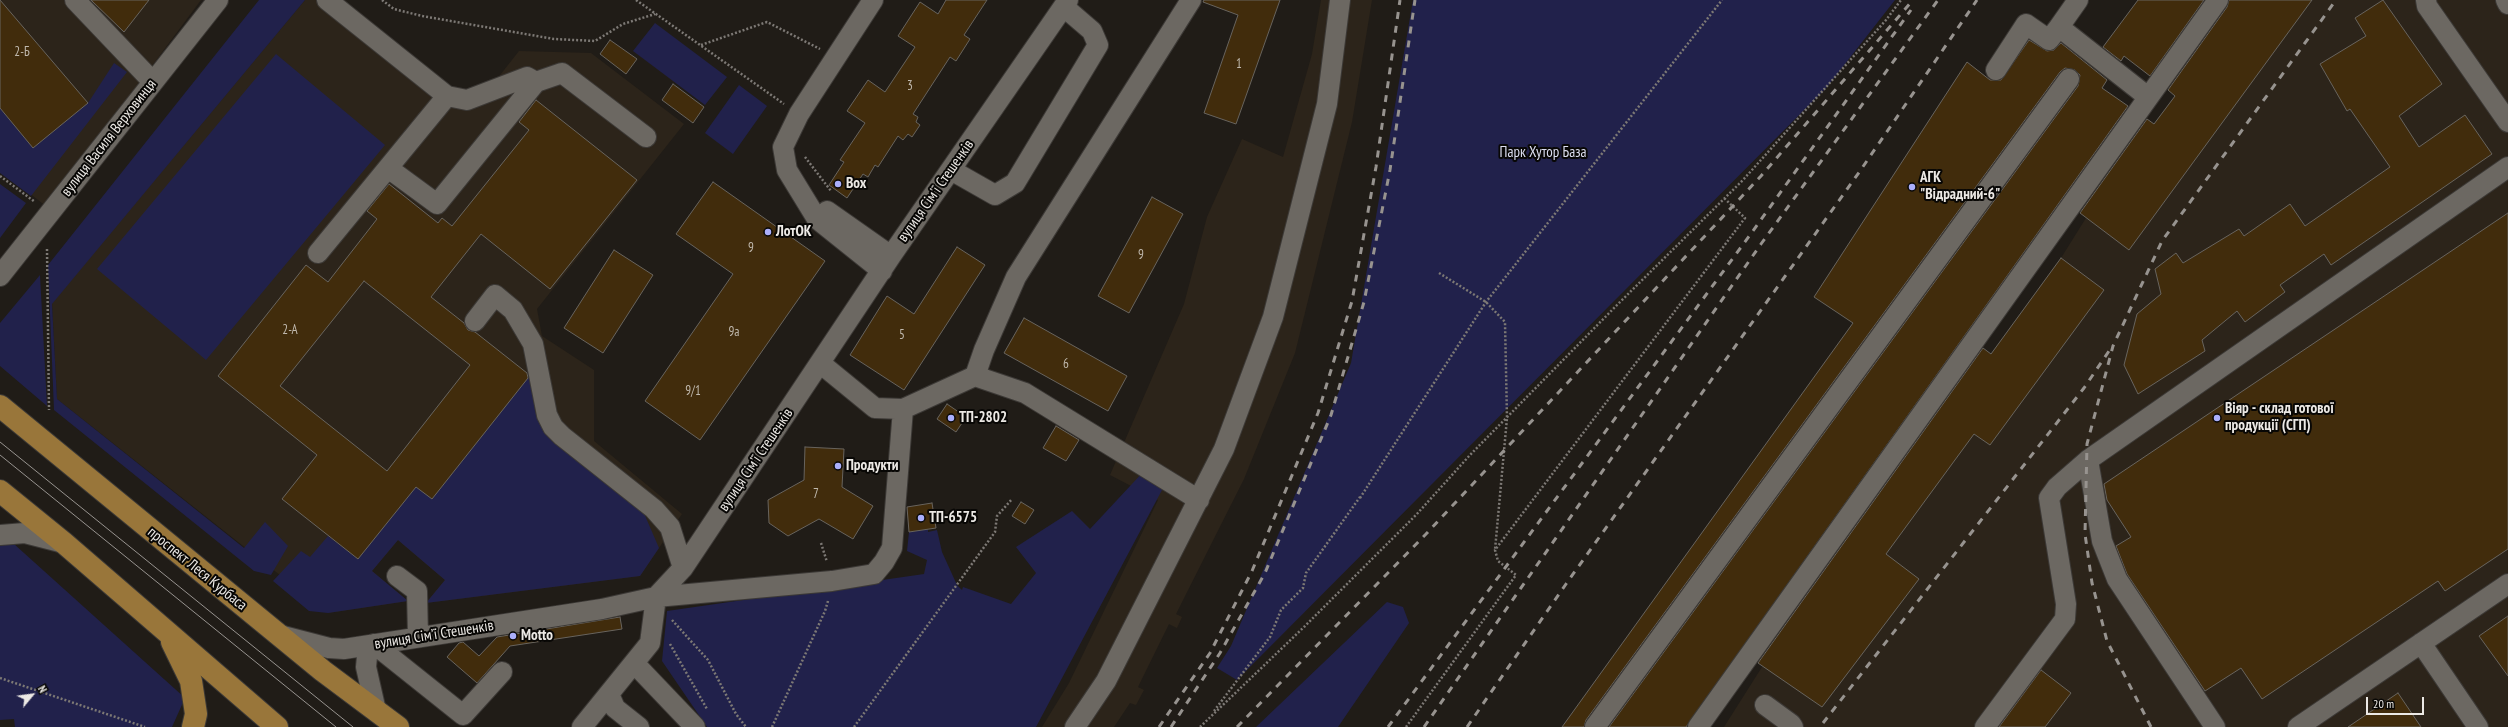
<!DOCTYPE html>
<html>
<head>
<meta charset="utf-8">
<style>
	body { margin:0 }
	#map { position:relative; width:2508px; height:727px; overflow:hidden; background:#201c17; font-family:"PT Sans Narrow",sans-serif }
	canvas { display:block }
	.north { position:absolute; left:12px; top:675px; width:40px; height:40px; -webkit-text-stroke:3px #080705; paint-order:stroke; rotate:61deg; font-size:11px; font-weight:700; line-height:16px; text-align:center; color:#ece9e5 }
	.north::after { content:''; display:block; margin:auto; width:14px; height:18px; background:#ece9e5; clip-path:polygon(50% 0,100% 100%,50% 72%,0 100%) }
	.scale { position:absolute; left:2366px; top:697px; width:58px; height:18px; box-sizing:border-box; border:2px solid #ece9e5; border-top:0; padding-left:5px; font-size:12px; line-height:14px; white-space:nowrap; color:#ece9e5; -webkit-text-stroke:3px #080705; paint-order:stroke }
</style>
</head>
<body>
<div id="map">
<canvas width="2508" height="727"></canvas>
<div class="north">N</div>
<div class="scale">20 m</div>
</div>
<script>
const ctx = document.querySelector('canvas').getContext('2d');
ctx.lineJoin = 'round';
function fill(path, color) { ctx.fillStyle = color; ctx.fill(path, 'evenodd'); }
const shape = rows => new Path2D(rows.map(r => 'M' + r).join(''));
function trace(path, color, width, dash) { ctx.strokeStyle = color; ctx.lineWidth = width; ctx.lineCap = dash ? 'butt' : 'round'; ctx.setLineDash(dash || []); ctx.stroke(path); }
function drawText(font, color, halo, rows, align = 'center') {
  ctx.font = font + ' "PT Sans Narrow",sans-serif'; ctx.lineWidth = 4; ctx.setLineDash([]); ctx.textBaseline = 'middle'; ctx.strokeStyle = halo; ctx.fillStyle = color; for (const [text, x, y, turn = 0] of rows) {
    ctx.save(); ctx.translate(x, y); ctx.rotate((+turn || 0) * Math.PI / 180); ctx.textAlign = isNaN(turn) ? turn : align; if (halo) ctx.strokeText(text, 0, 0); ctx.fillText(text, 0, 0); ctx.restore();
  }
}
fill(shape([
	[0,0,201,0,47,207,0,170],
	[305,0,341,0,459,93,493,84,519,51,591,53,684,124,537,309,542,336,594,370,594,441,682,514,640,576,426,603,445,580,398,540,372,571,408,601,328,613,57,399,52,303],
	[1321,0,1372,0,1352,122,1295,353,1244,479,1176,614,1182,617,1177,628,1169,624,1138,687,1144,690,1136,705,1130,703,1114,727,1042,727,1069,683,1158,500,1110,475,1184,304,1207,217,1242,139,1283,157,1312,54],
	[2245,0,2508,0,2508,727,1724,727,1762,667,2061,258,2086,218]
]), '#2c241a');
fill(shape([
	[259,0,305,0,52,304,57,399,244,548,265,522,288,546,271,575,254,571,54,410,48,265],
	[1413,0,1895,0,1827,87,1237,680,1217,668,1231,646,1351,363],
	[655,23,727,77,705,105,633,51],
	[276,54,385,145,206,360,97,269],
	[114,63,127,72,31,196,0,173,0,108,33,148,88,103],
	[739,85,767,106,733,154,705,133],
	[0,184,26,203,0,238],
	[40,275,47,406,0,366,0,323],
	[530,375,535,411,544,431,556,444,640,504,659,548,640,576,426,603,445,580,398,540,372,571,408,601,328,613,309,611,273,581,301,551,310,557,328,536,358,559,416,486,432,499],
	[1145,470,1170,475,1036,727,707,727,662,661,667,611,924,574,927,560,907,551,909,532,928,529,928,532,937,530,942,552,957,585,962,590,963,587,1011,604,1036,573,1016,547,1072,511,1090,529],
	[5,541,14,544,185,698,172,727,15,727,14,719,0,720,0,542],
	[1387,602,1403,607,1409,623,1338,727,1256,727]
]), '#21214b');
const building = shape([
	[0,0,88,103,33,148,0,108,0,0],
	[91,0,149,0,124,32,91,0],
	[946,0,987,0,964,35,970,39,956,61,950,57,913,114,918,117,916,122,920,125,912,137,908,134,903,140,898,136,878,167,875,165,868,177,863,174,847,198,829,185,844,162,840,160,865,123,847,111,868,80,885,92,915,47,898,36,920,2,938,14,946,0],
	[1204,0,1280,0,1236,124,1204,113,1238,15,1203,2,1204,0],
	[2138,0,2204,0,2150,76,2124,56,2121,61,2103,47,2138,0],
	[2229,0,2312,0,2129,250,2080,213,2147,119,2154,124,2175,96,2168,90,2227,7,2229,0],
	[2383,0,2442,84,2399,116,2419,147,2465,115,2492,154,2331,265,2324,254,2280,285,2285,292,2245,322,2237,311,2202,340,2205,351,2138,394,2124,365,2137,314,2161,294,2155,269,2176,253,2183,263,2239,229,2244,236,2290,204,2305,226,2390,167,2350,109,2347,111,2320,64,2366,36,2355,18,2383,0],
	[610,40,637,59,626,74,600,54,610,40],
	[2029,40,2047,51,2054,50,2061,43,2107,80,2102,88,2128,106,1686,727,1609,727,2078,86,2080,75,2075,70,2065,68,2060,72,1586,720,1584,727,1562,727,1853,323,1814,297,1967,62,1990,80,2001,80,2029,40],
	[673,84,704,107,693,123,662,100,673,84],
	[536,100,637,180,550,289,481,234,431,297,464,323,468,330,475,332,527,373,528,378,432,499,416,487,358,559,282,499,317,455,218,376,306,265,328,282,377,219,367,211,389,184,438,223,442,218,452,226,529,130,519,122,536,100],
	[364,281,470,365,387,471,280,386,364,281],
	[713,182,825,261,700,440,645,401,733,274,676,234,713,182],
	[1152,197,1183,214,1129,313,1098,296,1152,197],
	[2508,213,2508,549,2445,591,2438,581,2262,699,2241,668,2205,691,2127,574,2116,546,2131,537,2107,500,2104,484,2508,213],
	[957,247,985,265,904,390,850,355,887,296,914,314,957,247],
	[614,250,653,275,603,353,564,328,614,250],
	[2061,258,2104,290,1990,445,1974,434,1886,554,1919,579,1822,707,1758,663,1983,348,1991,354,2061,258],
	[1024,318,1127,376,1108,411,1004,353,1024,318],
	[947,404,966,417,956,432,937,419,947,404],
	[1056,426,1079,440,1066,461,1043,448,1056,426],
	[805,447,844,449,842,487,873,506,853,539,819,519,788,536,769,523,768,500,804,480,805,447],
	[1021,502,1034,510,1025,524,1012,516,1021,502],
	[932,503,936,528,909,532,907,507,932,503],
	[2508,616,2508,676,2479,636,2508,616],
	[620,617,622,629,510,646,477,683,447,657,459,643,463,642,479,656,497,637,620,617],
	[2041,670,2071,693,2045,727,1999,727,2041,670],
	[2398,693,2421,727,2348,727,2398,693]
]);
fill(building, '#412c0c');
trace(building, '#68645e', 1);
const minor = shape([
	[75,0,153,82],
	[327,0,447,96,467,100,527,77,536,82,437,204,388,168],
	[873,0,799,114,783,147,787,170,817,219,882,271],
	[2078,0,2059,27,2148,97],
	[2426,0,2427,6,2508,122],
	[2506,0,2508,4],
	[1996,70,2026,24,2049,40,2059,27],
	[536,82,562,73,646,137],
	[951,170,995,195,1015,183,1098,45,1092,31,1064,7],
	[827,211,891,256],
	[318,253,447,96],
	[0,276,218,0],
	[475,321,495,295,513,310,533,344,547,415,553,427,562,436,654,509,670,527,683,568],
	[820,363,875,408,903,409,975,376,1025,393,1199,500],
	[975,376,984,350,1016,277,1191,0],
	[2088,460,2102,541,2117,579,2215,727],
	[0,535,25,533,64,543],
	[397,576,417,591,418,637],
	[279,635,329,648,344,649,602,609,656,597,683,568,891,256,1068,0],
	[2421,643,2478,727],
	[374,644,463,715,502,672],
	[368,646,366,667,376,711],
	[634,663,695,727],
	[609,694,615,708,639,727],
	[1765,705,1791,724,1793,727],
	[582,727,650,643,656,597,832,581,874,574,884,562,892,548,903,409],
	[1075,727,1106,681,1224,449,1273,317,1327,104,1340,0],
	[1595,727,2069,79],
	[1698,727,2218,0],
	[1985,727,2065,619,2066,604,2049,498,2057,487,2088,460,2508,167],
	[2298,727,2508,584]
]);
const major = shape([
	[0,406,323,671,398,727],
	[0,491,64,543,277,727],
	[172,642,191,681,196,714,193,727]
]);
trace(minor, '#3c3936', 22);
trace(major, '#3c3936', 24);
trace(shape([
	[382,0,394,9,422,16,554,39,595,41,623,24,655,14],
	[636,0,784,104],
	[701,45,767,22,820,49],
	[805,157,831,191],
	[0,176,35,202],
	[47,249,49,410],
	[1439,273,1486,302,1505,322,1507,418,1495,550],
	[1360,498,1486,302,1722,0],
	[821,543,827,562],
	[672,620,708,660,736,714,746,727],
	[670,644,707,709],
	[0,678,145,727],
	[1214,711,1270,637,1281,610,1303,588,1306,573,1360,497],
	[772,727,825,611,828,601],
	[854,727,995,532,997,516,1012,499],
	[1200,727,1304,627,1416,515,1470,455,1617,305,1743,180,1886,20,1901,0],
	[1406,727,1516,575,1498,561,1495,550,1745,218,1724,198]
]), '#7d7975', 2.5, [2, 2]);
trace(minor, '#6c6862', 20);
trace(major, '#99763a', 22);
trace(shape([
	[0,442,353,727],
	[0,455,336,727]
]), '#97938f', 1);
trace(shape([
	[1823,723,2084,388,2109,351],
	[1159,727,1210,653,1252,571,1318,413,1352,301,1376,167,1400,0],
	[1171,727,1220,653,1265,573,1331,415,1364,302,1390,170,1415,0],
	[1237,727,1426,534,1761,176,1913,0],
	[1388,727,1750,235,1911,10],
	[1424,727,1761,244,1938,0],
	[1467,727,1566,584,1860,171,1977,0],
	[2151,727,2107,641,2092,583,2085,534,2087,444,2113,346,2162,241,2336,0]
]), '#97938f', 3, [7, 7]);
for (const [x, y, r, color] of [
	[838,184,4,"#abaffb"],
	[1912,187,4,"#abaffb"],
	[768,232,4,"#abaffb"],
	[951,418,4,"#abaffb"],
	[2217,418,4,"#abaffb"],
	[838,466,4,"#abaffb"],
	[921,518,4,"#abaffb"],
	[513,636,4,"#abaffb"]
]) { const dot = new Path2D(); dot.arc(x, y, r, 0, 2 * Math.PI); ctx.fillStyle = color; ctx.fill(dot); trace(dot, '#080705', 1.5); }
drawText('13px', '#c1baaf', null, [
	["2-Б",22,52],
	["1",1239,64],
	["3",910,86],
	["9",751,248],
	["9",1141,255],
	["2-А",290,330],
	["9а",734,332],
	["5",902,335],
	["6",1066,364],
	["9/1",693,391],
	["7",816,494]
]);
drawText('15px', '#ece9e5', '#080705', [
	["вулиця Василя Верховинця",109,138,-52],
	["вулиця Сімʼї Стешенків",936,191,-55],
	["вулиця Сімʼї Стешенків",756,460,-56],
	["проспект Леся Курбаса",197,569,39],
	["вулиця Сімʼї Стешенків",434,635,-9]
]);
drawText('15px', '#dddff1', '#080705', [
	["Парк Хутор База",1543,153]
]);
drawText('bold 15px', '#ece9e5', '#080705', [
	["АГК",1920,178],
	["\"Відрадний-6\"",1920,195],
	["Box",846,184],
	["ЛотОК",776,232],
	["Віяр - склад готової",2225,409],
	["продукції (СГП)",2225,426],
	["ТП-2802",959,418],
	["Продукти",846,466],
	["ТП-6575",929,518],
	["Motto",521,636]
], 'left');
</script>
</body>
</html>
